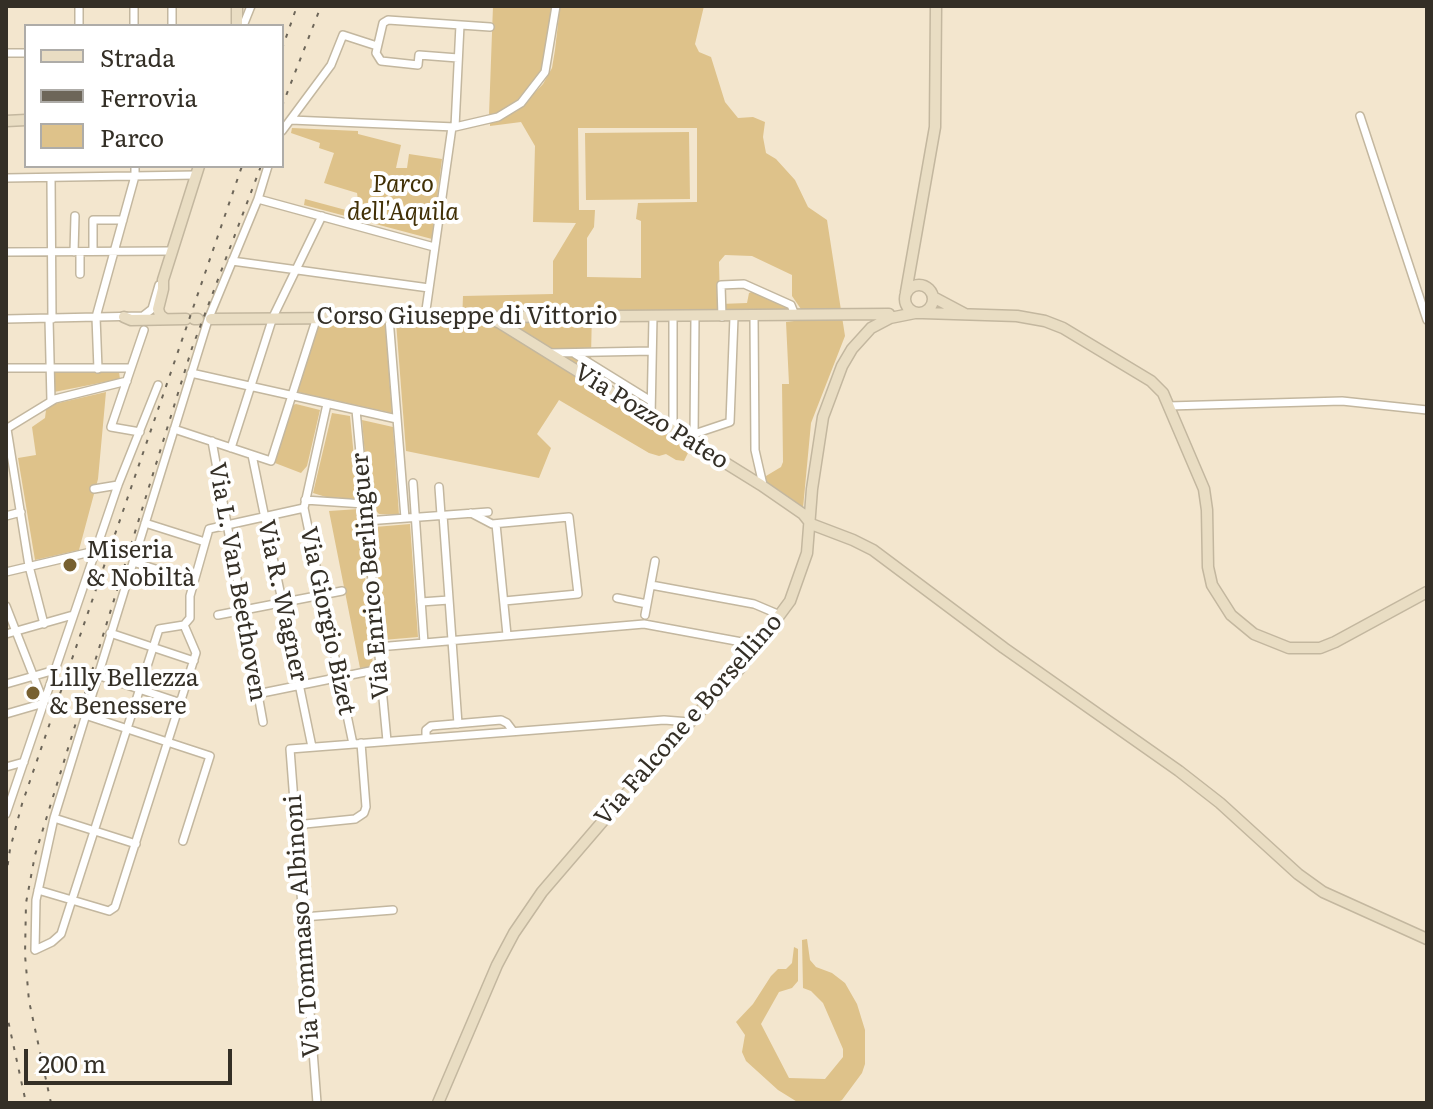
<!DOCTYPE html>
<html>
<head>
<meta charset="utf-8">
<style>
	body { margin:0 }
	#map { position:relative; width:1433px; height:1109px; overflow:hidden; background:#f3e6ce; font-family:Literata,serif }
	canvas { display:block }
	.frame { position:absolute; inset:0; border:8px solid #342f26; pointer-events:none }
	.legend { position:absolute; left:24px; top:24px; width:260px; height:144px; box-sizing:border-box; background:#fff; border:2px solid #aeaca8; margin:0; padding:10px 14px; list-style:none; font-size:24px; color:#342f26 }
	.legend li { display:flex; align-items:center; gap:16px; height:40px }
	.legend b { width:40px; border:2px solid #aeaca8 }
	.scale { position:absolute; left:24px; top:1049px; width:208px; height:36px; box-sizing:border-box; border:4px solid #342f26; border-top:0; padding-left:10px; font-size:24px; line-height:28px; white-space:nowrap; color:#342f26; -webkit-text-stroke:6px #fff; paint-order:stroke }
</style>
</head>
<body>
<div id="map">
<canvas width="1433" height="1109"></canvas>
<div class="frame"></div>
<ul class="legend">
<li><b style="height:10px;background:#e9ddc3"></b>Strada</li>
<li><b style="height:10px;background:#6d6659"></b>Ferrovia</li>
<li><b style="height:22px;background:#dec28a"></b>Parco</li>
</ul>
<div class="scale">200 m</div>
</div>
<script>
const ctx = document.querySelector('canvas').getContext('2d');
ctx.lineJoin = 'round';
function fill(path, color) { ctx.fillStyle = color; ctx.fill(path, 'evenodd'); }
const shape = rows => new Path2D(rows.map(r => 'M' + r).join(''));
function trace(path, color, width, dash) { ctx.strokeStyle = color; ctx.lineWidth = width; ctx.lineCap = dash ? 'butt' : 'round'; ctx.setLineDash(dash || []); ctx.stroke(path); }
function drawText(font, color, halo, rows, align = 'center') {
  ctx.font = font + ' Literata,serif'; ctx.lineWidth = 8; ctx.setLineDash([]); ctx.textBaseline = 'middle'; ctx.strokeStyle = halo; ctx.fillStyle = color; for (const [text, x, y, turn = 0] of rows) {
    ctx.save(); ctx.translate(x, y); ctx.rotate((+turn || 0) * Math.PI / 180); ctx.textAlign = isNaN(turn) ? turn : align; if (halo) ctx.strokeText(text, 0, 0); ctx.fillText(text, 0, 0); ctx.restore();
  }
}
fill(shape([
	[493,6,552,6,541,71,516,102,503,111,489,115],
	[560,6,704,6,695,44,699,52,711,57,725,102,738,118,753,117,765,122,763,137,766,153,776,159,795,180,808,207,827,220,845,336,811,423,803,508,764,483,766,476,781,467,783,462,782,384,789,384,786,322,802,320,803,312,792,296,792,275,752,256,725,255,719,262,720,304,747,303,749,293,756,290,787,306,787,312,592,310,591,357,597,388,691,447,684,461,676,460,666,454,659,456,649,453,559,400,537,434,551,448,539,478,406,451,396,322,462,322,463,296,553,294,553,261,576,223,533,222,535,146,521,122,490,126,490,123,517,111,543,84,552,68,555,50],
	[578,128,697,128,697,202,638,203,636,219,641,221,641,278,587,277,587,238,594,227,595,210,579,210],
	[292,128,358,131,358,134,401,145,396,168,407,168,409,154,442,159,432,239,304,205,305,199,357,213,359,207,357,193,324,183,334,153,319,148,320,143,291,133],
	[689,132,690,199,586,200,585,133],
	[385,322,392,413,297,392,319,323],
	[54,372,119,372,120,379,54,392],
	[106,392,98,479,79,550,35,560,18,458,36,455,32,427,45,418,46,410,54,404],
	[296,404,320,410,307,466,301,473,275,463,293,405],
	[332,413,350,416,358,499,326,497,313,493],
	[362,420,393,427,399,515,379,514,369,503],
	[359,509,373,666,360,668,329,511],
	[410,524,418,637,383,640,374,530,375,527],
	[807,939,810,960,816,967,832,973,845,983,857,1004,865,1030,865,1064,862,1073,842,1100,834,1103,799,1103,778,1090,746,1061,742,1052,745,1035,736,1022,753,1004,771,976,778,969,786,969,792,963,794,947,798,949,798,981,792,988,779,992,761,1024,789,1078,825,1079,843,1057,843,1049,823,1003,811,991,803,988,802,940]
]), '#dec28a');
const street = shape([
	[79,6,79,26],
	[134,6,134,26],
	[172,6,172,26],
	[243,26,251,6],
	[6,53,26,53],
	[458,58,419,55,418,65,381,61,376,53,383,23,388,20,490,27],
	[1360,116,1427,320],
	[291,120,455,127,498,117,521,103,545,72,556,6],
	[455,127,460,25],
	[282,131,331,65,343,35,377,46],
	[6,178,196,175],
	[51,178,52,319],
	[258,199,434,247],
	[93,251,93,220,123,220],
	[6,252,171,251],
	[74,252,75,216],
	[80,252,80,274],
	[232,261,429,288],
	[425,317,452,127],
	[673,317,673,430],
	[722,317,721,285,744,284,791,305,795,315],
	[754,317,755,450,763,485],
	[389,318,405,518],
	[6,319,143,316,152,309,159,285],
	[49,319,51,401],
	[550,353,652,351],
	[575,354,651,401],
	[6,368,131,368],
	[98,369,96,317,135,176,135,166],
	[191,373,397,419],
	[327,404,304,508,353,744],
	[1169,406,1342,401,1427,410],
	[356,410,387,741],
	[651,417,653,317],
	[6,429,55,399,127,381],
	[7,429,29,566,44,624],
	[174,429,271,461,317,317],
	[140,432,111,427,144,330],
	[694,434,730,422,734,317],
	[694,439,695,317],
	[212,441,263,722],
	[231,448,273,317,322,216],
	[252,455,312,747],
	[413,483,424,643],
	[439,487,441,515],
	[94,489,118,485],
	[305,500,364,504],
	[471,513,492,524,569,517,578,594,504,601],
	[443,515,458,724],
	[6,516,21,512],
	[366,521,488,512],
	[145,523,205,542],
	[496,524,507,635],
	[133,562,194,581],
	[6,572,95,551],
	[651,585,754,604,780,615],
	[617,598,647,604],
	[421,602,449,600],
	[6,606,44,703],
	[218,615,342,591],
	[645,615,655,561],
	[184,625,159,629,61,934,52,942,35,950,36,900,54,818,208,320,258,199,268,166],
	[184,625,190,618,190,596,209,529,304,508],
	[110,633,194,661],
	[6,634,73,615],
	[378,647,644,624,758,645],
	[97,675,181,703],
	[6,684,55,670],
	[257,694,380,669],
	[6,714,44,703],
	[85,715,210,756,183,841],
	[426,738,426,730,431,726,501,720,507,723,513,731],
	[6,767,24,762],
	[6,814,118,485,158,385],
	[54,818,136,844],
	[295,825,355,819,364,813,366,807,361,743],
	[38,890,109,911,115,907,196,653,184,625],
	[303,917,393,910],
	[317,1103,290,749,664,720,690,722]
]);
const secondary = shape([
	[237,6,237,26],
	[6,121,26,120],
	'905 299a14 14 0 1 1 28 0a14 14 0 1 1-28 0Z',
	[906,292,935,127,936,6],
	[933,297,965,314],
	[923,313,1017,316,1045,321,1063,328,1151,381,1163,393,1204,489,1207,510,1208,567,1212,585,1231,615,1254,634,1289,648,1320,648,1335,642,1427,592],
	[124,317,131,320,186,319],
	[486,317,500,323,761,485,803,514,811,524,853,540,873,550,1004,648,1179,771,1220,803,1298,874,1323,892,1427,939],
	[165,319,160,315,158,309,163,289,163,280,199,166],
	[194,319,198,319],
	[211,319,889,314],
	[438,1103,497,965,514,933,542,892,663,751,742,666,790,601,807,553,812,489,823,417,842,366,852,349,871,328,890,318,915,313]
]);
trace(street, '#c3b79f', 10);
trace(secondary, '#c3b79f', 13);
trace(street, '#fff', 7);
trace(secondary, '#e9ddc3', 10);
trace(shape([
	[282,49,297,6],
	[282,106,321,6],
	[6,877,10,849,22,804,242,166],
	[6,1011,26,1103],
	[51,1103,29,1001,25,955,26,903,35,855,192,348,261,166]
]), '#6d6659', 2, [4, 8]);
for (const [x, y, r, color] of [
	[70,565,8,"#776030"],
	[33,693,8,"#776030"]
]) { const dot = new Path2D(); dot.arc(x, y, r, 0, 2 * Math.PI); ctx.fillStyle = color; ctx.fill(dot); trace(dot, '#fff', 3); }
drawText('italic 24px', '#413006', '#fff', [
	["Parco",403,185],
	["dell'Aquila",403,213]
]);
drawText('24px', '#342f26', '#fff', [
	["Corso Giuseppe di Vittorio",467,317],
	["Via Pozzo Pateo",651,417,32],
	["Via Enrico Berlinguer",371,576,-95],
	["Via L. Van Beethoven",237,582,80],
	["Via R. Wagner",282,601,78],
	["Via Giorgio Bizet",327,621,78],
	["Via Falcone e Borsellino",689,720,-49],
	["Via Tommaso Albinoni",303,926,-94]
]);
drawText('24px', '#342f26', '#fff', [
	["Miseria",86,551],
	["& Nobiltà",86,579],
	["Lilly Bellezza",49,679],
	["& Benessere",49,707]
], 'left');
</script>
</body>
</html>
